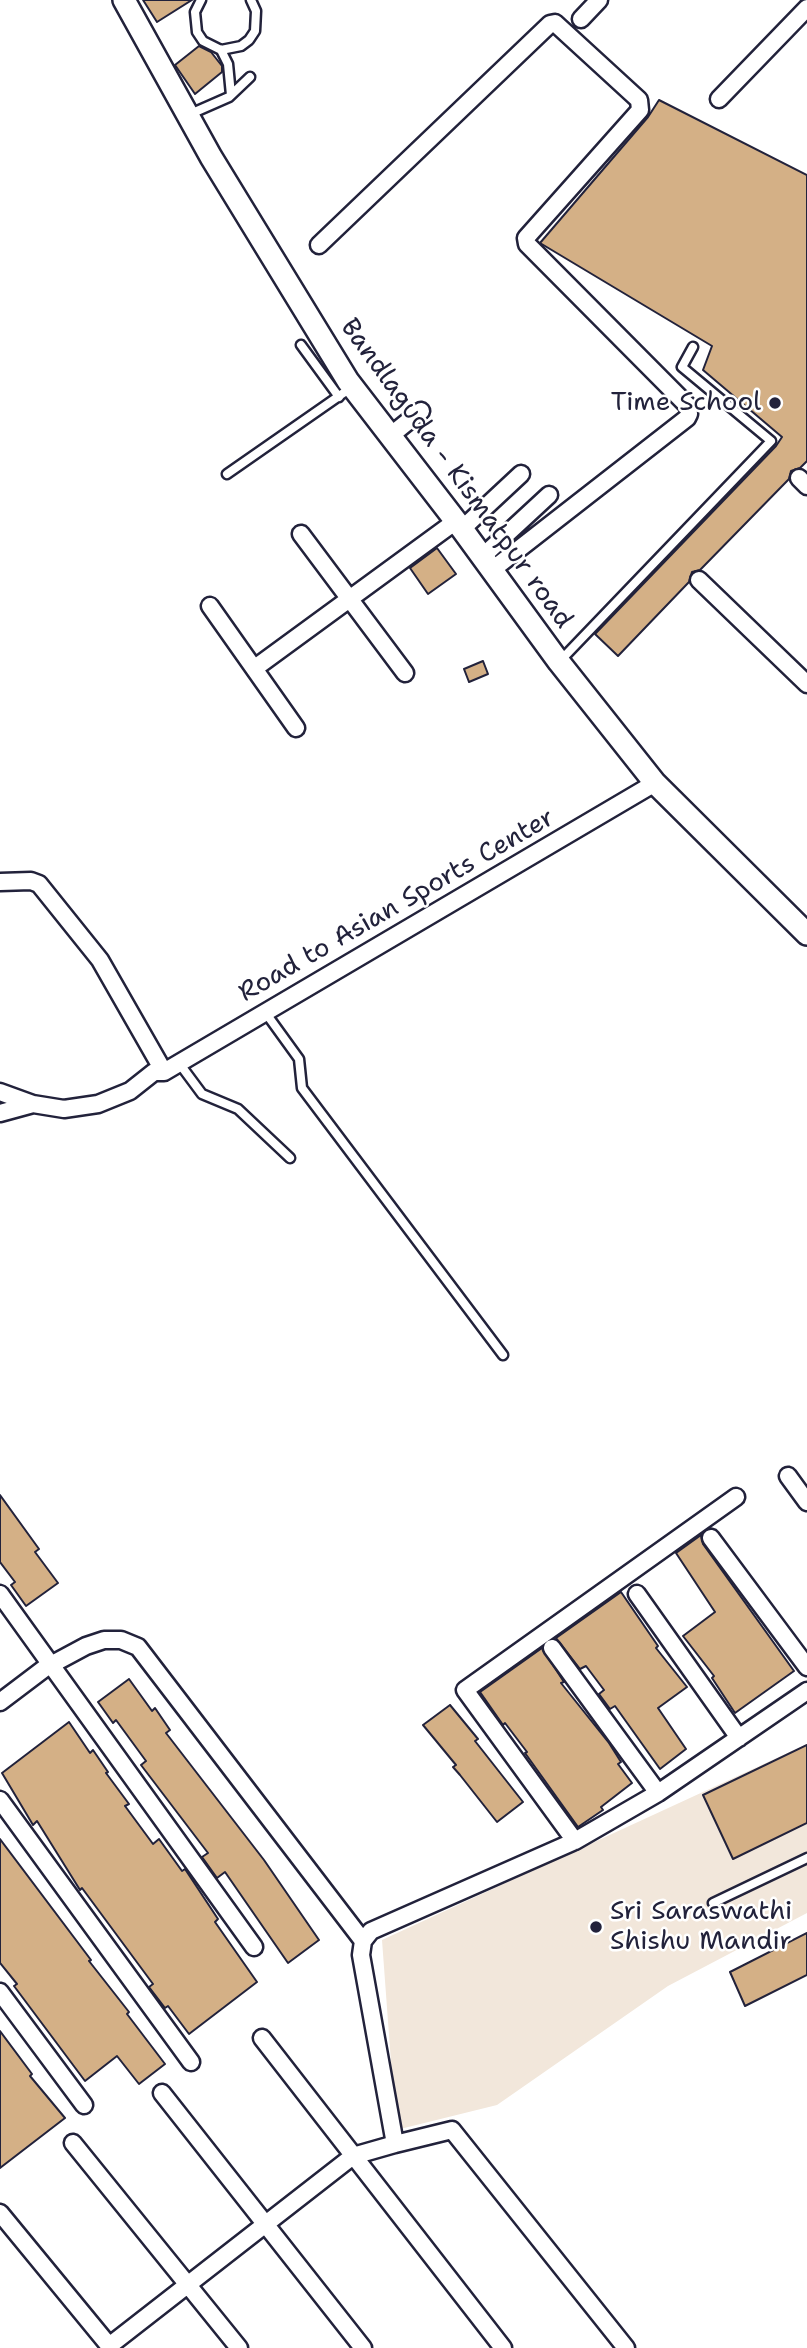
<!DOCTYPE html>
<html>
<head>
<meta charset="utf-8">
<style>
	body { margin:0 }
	canvas { display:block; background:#fff }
</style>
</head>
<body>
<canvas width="807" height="2348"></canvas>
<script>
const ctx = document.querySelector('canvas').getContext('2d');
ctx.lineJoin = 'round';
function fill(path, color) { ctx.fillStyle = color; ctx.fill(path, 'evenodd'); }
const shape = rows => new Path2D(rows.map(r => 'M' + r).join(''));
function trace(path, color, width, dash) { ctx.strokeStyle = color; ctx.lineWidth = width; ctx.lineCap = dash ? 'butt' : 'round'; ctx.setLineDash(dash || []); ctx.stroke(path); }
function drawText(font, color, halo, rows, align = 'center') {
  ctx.font = font + ' "Shantell Sans",sans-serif'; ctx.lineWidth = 5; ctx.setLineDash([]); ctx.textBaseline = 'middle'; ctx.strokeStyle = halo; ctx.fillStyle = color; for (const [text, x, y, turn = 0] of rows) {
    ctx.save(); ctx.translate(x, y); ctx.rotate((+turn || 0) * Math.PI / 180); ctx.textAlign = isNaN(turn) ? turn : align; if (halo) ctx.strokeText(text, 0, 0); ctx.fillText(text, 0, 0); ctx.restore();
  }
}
fill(shape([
	[807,1744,807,1913,668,1986,497,2105,396,2130,382,1940]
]), '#f2e7db');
const building = shape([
	[143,0,192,0,157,22,143,0],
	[199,46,211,52,222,66,222,72,195,94,175,65,199,46],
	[659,100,807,175,807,461,800,468,791,471,789,479,700,570,692,572,689,582,618,656,595,634,776,446,782,437,703,370,712,346,540,243,648,117,659,100],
	[437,548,456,574,428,594,410,568,437,548],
	[483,661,488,674,469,682,464,669,483,661],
	[0,1495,39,1549,35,1552,58,1583,26,1606,11,1585,15,1582,0,1562,0,1495],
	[701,1535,703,1544,794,1671,735,1713,712,1678,714,1676,683,1636,715,1612,676,1553,701,1535],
	[621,1592,658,1646,656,1648,687,1687,658,1708,686,1749,660,1769,615,1706,610,1709,599,1694,604,1690,586,1666,580,1669,556,1638,621,1592],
	[542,1648,564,1682,561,1683,609,1743,621,1762,618,1764,632,1783,601,1807,603,1810,578,1827,525,1753,527,1752,505,1723,503,1725,480,1692,542,1648],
	[129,1679,152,1711,155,1708,170,1730,166,1733,264,1860,319,1940,288,1963,225,1872,217,1878,202,1857,208,1853,141,1765,146,1761,116,1720,113,1723,98,1702,129,1679],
	[450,1705,478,1739,475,1741,523,1802,497,1822,460,1775,453,1767,456,1765,423,1725,450,1705],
	[69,1722,90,1753,93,1750,108,1772,106,1773,129,1804,125,1806,153,1844,159,1839,182,1871,185,1869,218,1919,215,1922,257,1982,189,2034,168,2006,165,2008,149,1987,153,1984,82,1888,80,1890,37,1821,33,1825,2,1773,69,1722],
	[807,1745,807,1823,733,1859,703,1795,807,1745],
	[0,1839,91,1960,89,1961,129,2012,127,2014,165,2064,139,2084,117,2056,85,2081,14,1986,17,1984,0,1963,0,1839],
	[807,1933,807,1975,745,2006,730,1972,807,1933],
	[0,2031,32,2074,30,2076,65,2118,0,2168,0,2031]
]);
fill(building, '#d4b086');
trace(building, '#22223b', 2);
const service = shape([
	[201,0,195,12,197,32,203,41,221,50,241,46,249,40,255,31,256,11,251,0],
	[221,50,228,64,231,95],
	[188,115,229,97,250,77],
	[301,345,339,397],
	[227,474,352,387],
	[561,660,771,441,682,367,693,347],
	[265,1012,299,1059,302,1088,308,1096,503,1355],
	[179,1063,202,1094,238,1109,290,1158],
	[713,1903,807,1858]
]);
const minor = shape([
	[581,19,599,0],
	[719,99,807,8],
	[319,245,550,24,555,23,639,100,640,110,526,238,527,244,688,406,689,414,687,418,492,570],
	[390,436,421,411],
	[799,478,807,486],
	[462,529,521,474],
	[301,534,405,673],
	[482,557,549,495],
	[699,580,807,684],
	[210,606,296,728],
	[255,668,456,521],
	[0,882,31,881,39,884,100,960,164,1072],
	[164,1072,655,783],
	[0,1092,33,1104],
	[0,1113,33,1104,64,1109,98,1104,130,1091,154,1072,164,1072],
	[788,1476,807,1502],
	[711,1538,807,1667],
	[0,1594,254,1947],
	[637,1594,739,1738],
	[552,1648,658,1793],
	[0,1702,45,1668,86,1646,104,1640,121,1640,138,1647,363,1941],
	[0,1800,191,2062],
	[575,1841,465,1690,736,1497],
	[0,1992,84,2105],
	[262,2038,503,2348],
	[162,2093,363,2348],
	[73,2143,239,2348],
	[395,2144,452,2130,626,2348],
	[0,2213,111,2348],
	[109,2346,353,2156,395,2144,361,1955,363,1941,371,1931,575,1841,658,1793,807,1691]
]);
const tertiary = shape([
	[124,0,211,157,348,381,462,529,559,662,655,783,807,934]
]);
trace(service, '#22223b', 13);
trace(minor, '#22223b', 21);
trace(tertiary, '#22223b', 26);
trace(service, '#fff', 8);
trace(minor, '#fff', 16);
trace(tertiary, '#fff', 21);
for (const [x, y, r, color] of [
	[775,403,7,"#22223b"],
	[596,1927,7,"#22223b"]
]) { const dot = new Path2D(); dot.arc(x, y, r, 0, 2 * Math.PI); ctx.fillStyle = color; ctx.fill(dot); trace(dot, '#fff', 2.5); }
drawText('26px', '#22223b', '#fff', [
	["Time School",761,403],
	["Sri Saraswathi",610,1912,"left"],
	["Shishu Mandir",610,1942,"left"]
], 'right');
drawText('26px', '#22223b', '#fff', [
	["Bandlaguda - Kismatpur road",456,474,54],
	["Road to Asian Sports Center",397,906,-30]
]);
</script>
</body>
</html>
